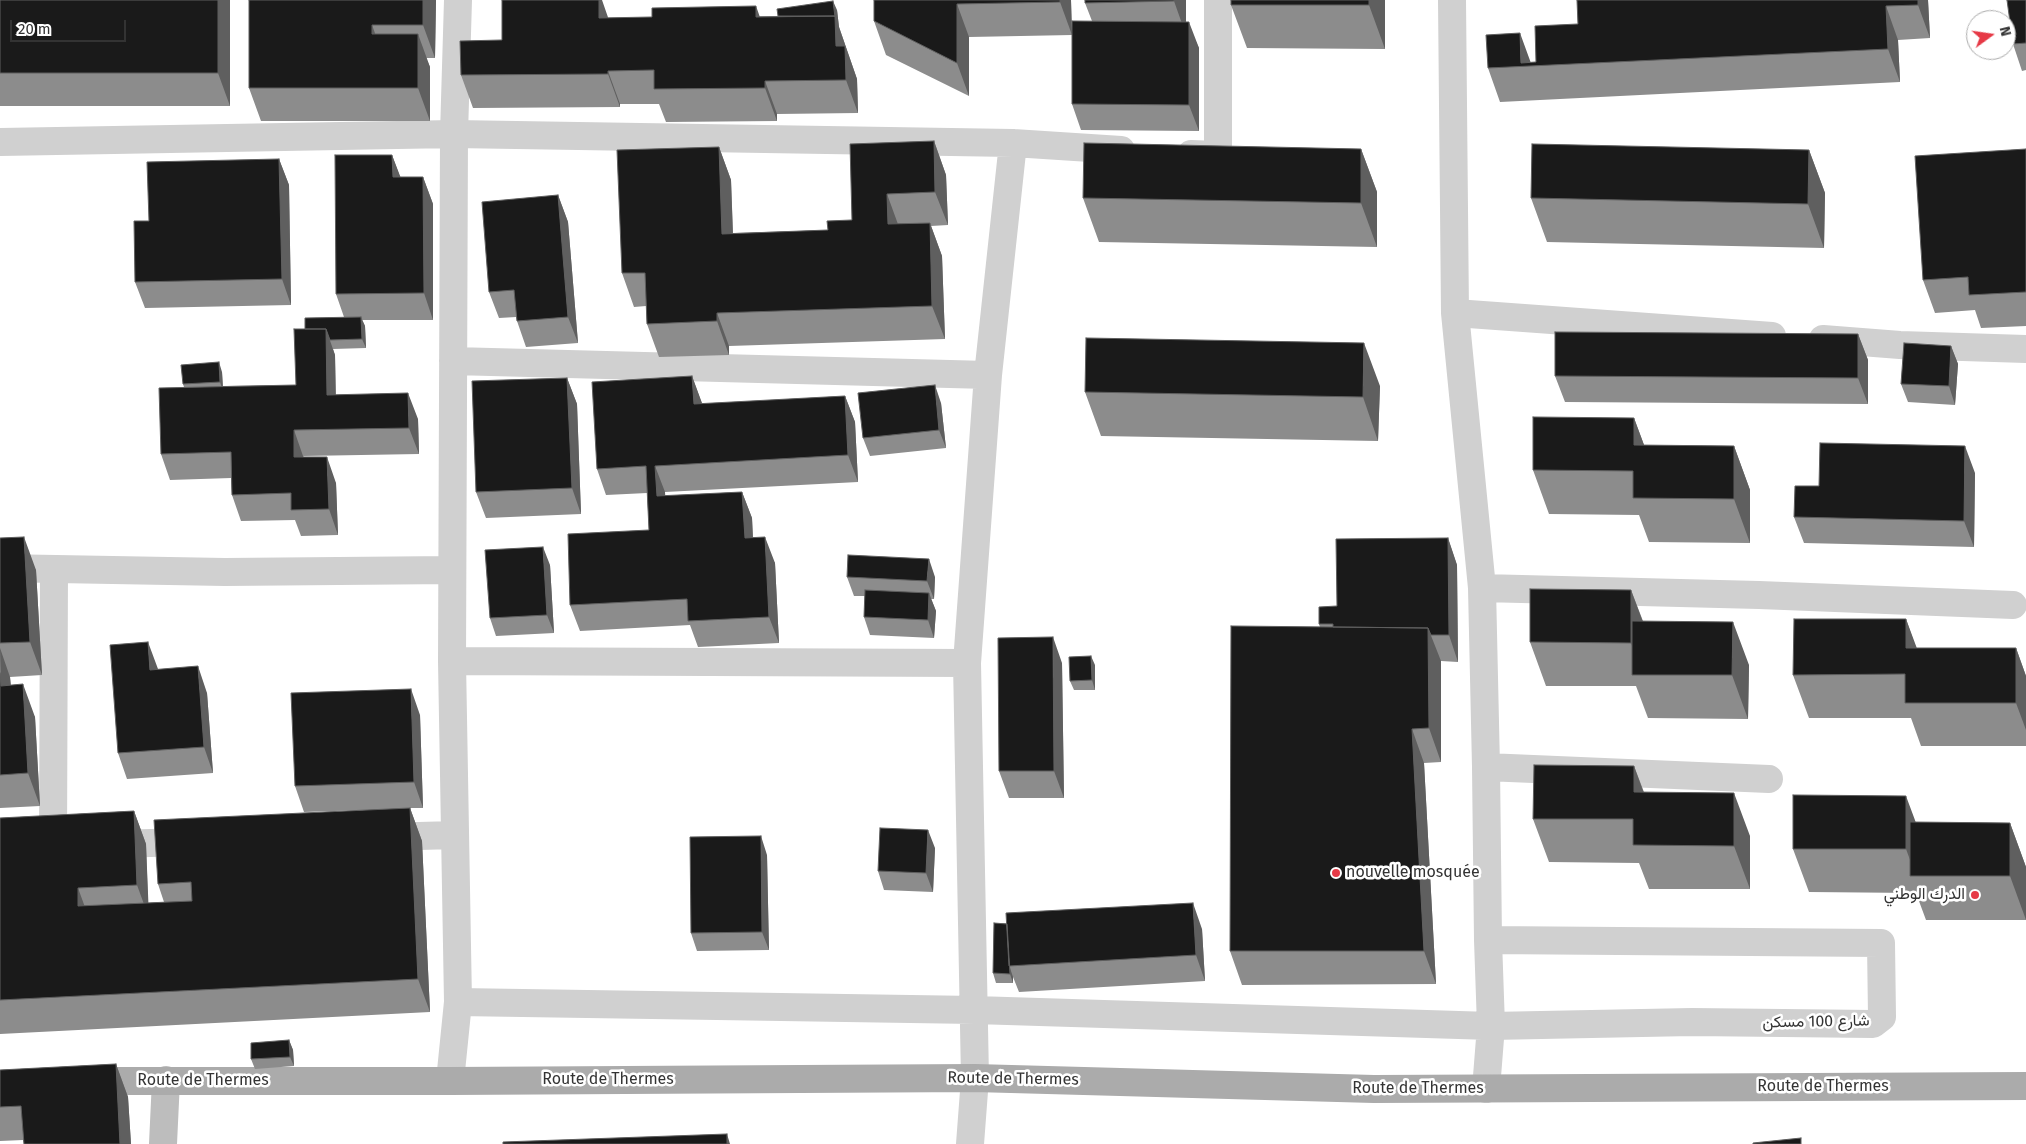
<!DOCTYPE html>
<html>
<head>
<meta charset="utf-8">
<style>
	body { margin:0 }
	#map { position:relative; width:2026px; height:1144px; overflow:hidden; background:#fff; font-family:"Fira Sans",sans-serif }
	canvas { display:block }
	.north { position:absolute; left:1966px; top:10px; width:50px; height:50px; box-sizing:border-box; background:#fff; border:1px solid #adadad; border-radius:50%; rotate:76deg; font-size:14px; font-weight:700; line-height:20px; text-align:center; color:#333 }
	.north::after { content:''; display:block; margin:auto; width:18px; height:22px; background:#e63946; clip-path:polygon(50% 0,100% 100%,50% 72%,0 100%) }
	.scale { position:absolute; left:10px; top:20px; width:116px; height:22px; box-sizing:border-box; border:2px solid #333; border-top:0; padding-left:6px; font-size:15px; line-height:18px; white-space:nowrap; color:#333; -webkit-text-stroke:4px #fff; paint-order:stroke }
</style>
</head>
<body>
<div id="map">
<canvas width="2026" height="1144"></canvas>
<div class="north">N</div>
<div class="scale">20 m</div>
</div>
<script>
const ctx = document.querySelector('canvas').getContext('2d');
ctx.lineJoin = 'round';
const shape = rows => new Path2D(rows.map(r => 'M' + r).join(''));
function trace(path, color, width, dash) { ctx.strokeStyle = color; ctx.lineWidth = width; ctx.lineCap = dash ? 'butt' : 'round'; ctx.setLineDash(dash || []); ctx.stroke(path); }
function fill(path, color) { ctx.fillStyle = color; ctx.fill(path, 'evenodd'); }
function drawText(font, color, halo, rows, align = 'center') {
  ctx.font = font + ' "Fira Sans",Vazirmatn,sans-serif'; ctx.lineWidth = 5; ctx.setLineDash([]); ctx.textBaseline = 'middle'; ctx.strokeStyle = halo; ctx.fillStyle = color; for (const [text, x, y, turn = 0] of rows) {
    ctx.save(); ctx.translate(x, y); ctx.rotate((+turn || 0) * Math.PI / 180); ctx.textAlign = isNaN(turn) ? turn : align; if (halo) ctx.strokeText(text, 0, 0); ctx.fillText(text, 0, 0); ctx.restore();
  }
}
trace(shape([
	[1452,0,1455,313,1482,588,1486,767,1488,940,1491,1026,1486,1089],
	[0,142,454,134,1013,143,1121,150],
	[1191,154,1218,155,1218,0],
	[1455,313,1772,336],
	[1823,339,1900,345,2026,349],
	[453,361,988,375],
	[0,568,225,572,452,570],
	[1482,588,1759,595,2013,605],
	[452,661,967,663],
	[1486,767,1769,779],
	[383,837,455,835],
	[108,844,193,842],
	[53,846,54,570],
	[458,1002,975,1010,1491,1026,1692,1022,1873,1024,1882,1017,1881,943,1488,940],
	[450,1081,458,1002,452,661,454,134,458,0],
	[970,1144,975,1078,967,663,988,375,1013,143]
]), '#d0d0d0', 28);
trace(shape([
	[163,1144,166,1080]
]), '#bdbdbd', 28);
trace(shape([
	[84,1081,450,1081,975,1078,1374,1089,2026,1086]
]), '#ababab', 28);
fill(shape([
	[0,0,230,0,230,106,0,106],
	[249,0,436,0,435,58,426,58,430,67,430,121,261,121,249,88],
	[874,0,1071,0,1072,35,969,37,969,96,886,55,874,21],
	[1085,0,1186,0,1186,22,1199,48,1199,131,1081,130,1072,104,1092,21,1085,3],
	[1231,0,1385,0,1385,49,1247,48,1231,5],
	[1577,0,1928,0,1930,38,1898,40,1900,82,1500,102,1488,68,1536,62,1578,24],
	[2026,0,2026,70,2022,71,2013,44],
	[837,10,839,27,857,79,858,113,777,114,777,121,666,122,659,104,620,104,620,107,473,108,461,75,502,40,608,18,778,16],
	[934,141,946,175,948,225,931,226,942,256,945,339,729,346,729,355,659,357,647,324,646,306,634,307,622,273,719,147,731,180,733,233,828,230,852,220],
	[1361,149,1377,192,1377,247,1099,242,1083,198],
	[2026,149,2026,326,1981,328,1975,310,1935,313,1923,280],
	[1809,150,1825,193,1824,248,1547,242,1531,198],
	[392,155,400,177,423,177,433,204,433,320,362,320,365,326,366,348,333,349,335,355,336,395,418,419,419,454,303,456,336,483,338,535,301,536,295,520,241,521,232,495,231,478,170,480,161,454,184,387,183,384,222,372,223,386,296,385,305,329,344,317,336,294],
	[279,159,289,185,291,305,145,308,135,282,149,221],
	[558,195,568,222,578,343,526,347,517,321,516,317,499,318,489,292],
	[1858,334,1868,360,1868,404,1565,402,1555,376],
	[1951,346,1958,364,1955,405,1908,402,1901,384],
	[692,376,702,404,845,396,855,422,858,482,665,492,665,496,742,492,752,518,753,537,775,563,779,643,698,647,690,625,580,631,570,605,649,530,647,493,606,495,597,469],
	[567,378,577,404,581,514,486,518,476,492],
	[1380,386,1378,441,1101,436,1085,392],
	[941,403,946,448,870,456,863,438],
	[1634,418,1644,445,1734,446,1750,490,1750,543,1649,542,1639,515,1549,514,1533,470],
	[1975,473,1974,547,1804,543,1794,517,1819,486],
	[0,538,36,570,42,675,10,677,11,685,35,717,40,806,0,808],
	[1448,538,1457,565,1458,662,1441,661,1441,762,1424,763,1436,984,1242,985,1230,951,1320,627,1319,624,1337,606],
	[550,565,554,633,496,636,490,618],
	[847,577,935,577,934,599,931,599,936,611,934,638,870,635,864,617,865,596,854,596],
	[1631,590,1643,621,1749,665,1748,719,1648,718,1636,686,1546,686,1530,642],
	[1906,619,1916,648,2016,648,2026,676,2026,746,1921,746,1911,718,1809,718,1793,675],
	[1062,663,1064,798,1009,798,999,771],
	[1095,665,1095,690,1074,690,1070,681],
	[158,670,207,693,213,773,127,779,118,753],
	[420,715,423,808,410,808,422,841,430,1012,0,1034,0,818,134,811,146,844,148,903,164,902,158,884,365,810,304,812,295,786],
	[1634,766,1644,792,1750,836,1750,889,1649,889,1639,863,1549,862,1533,819],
	[1916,822,2010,823,2026,867,2026,920,1926,920,1916,893,1809,892,1793,849],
	[935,848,933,892,884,890,878,871],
	[767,855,769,950,697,951,691,933],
	[994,923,1202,929,1205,981,1019,992,1013,977,1013,983,996,983,993,973],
	[289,1040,293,1050,294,1066,255,1069,251,1059],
	[116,1064,128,1097,131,1144,24,1144,23,1140,0,1141,0,1070]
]), '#8c8c8c');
fill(shape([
	[218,0,230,0,230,106,218,73],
	[423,0,436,0,435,58,423,25],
	[599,0,602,0,611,26,599,18],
	[1060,0,1071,0,1072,35,1060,2],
	[1174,0,1186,0,1186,35,1174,1],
	[1369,0,1385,0,1385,49,1369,5],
	[1918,0,1928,0,1930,38,1918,5],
	[833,1,837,10,839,27,857,79,858,113,846,80,836,46],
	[957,4,969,37,969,96,957,63],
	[756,6,768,40,756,17],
	[1886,6,1898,40,1900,82,1888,49],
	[1189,22,1199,48,1199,131,1189,105],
	[372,25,384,58,372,34],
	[1520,33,1532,66,1521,63],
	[418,34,430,67,430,121,418,88],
	[608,71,620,104,620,107,608,74],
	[765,81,777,114,777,121,765,88],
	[934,141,946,175,948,225,935,192],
	[719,147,731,180,734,267,722,234],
	[1361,149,1377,192,1377,247,1361,203],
	[1809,150,1825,193,1824,248,1808,204],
	[392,155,402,181,393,177],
	[279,159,289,185,291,305,282,279],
	[423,177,433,204,433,320,424,293],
	[887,194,899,227,888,224],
	[558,195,568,222,578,343,568,317],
	[930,223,942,256,945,339,932,306],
	[717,313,729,346,729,355,717,321],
	[361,317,365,326,366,348,362,339],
	[326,329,335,355,336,421,327,395],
	[1858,334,1868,360,1868,404,1858,378],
	[1364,343,1380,386,1378,441,1363,397],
	[1951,346,1958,364,1955,405,1949,386],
	[219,362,222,372,223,391,220,382],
	[692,376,702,403,703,431,694,404],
	[567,378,577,404,581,514,572,488],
	[935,385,941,403,946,448,939,430],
	[408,393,418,419,419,454,409,428],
	[845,396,855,422,858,482,848,455],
	[1634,418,1650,461,1634,445],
	[294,430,303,456,304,483,294,457],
	[1734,446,1750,490,1750,543,1734,499],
	[1965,446,1975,473,1974,547,1964,521],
	[327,457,336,483,338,535,329,509],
	[655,466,665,492,667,522,657,496],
	[742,492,752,518,754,564,745,538],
	[24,537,36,570,42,675,30,642],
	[765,537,775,563,779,643,769,617],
	[1448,538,1457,565,1458,662,1449,635],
	[543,547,550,565,554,633,547,615],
	[929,559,935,577,934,599,927,581],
	[1631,590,1647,633,1642,675,1631,643],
	[929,593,936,611,934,638,928,620],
	[1906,619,1922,662,1906,648],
	[1733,622,1749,665,1748,719,1732,675],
	[1428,628,1441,661,1441,762,1429,728],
	[1053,637,1062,663,1064,798,1054,771],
	[148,642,158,669,160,696,150,670],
	[0,648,10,677,13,719,1,686],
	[2016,648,2026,676,2026,730,2016,703],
	[1091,656,1095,665,1095,690,1092,680],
	[198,666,207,693,213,773,204,747],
	[23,684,35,717,40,806,28,773],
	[411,689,420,715,423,808,414,782],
	[1412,729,1424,763,1436,984,1424,951],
	[1634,766,1650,810,1634,792],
	[1734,793,1750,836,1750,889,1734,846],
	[1906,796,1922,839,1916,876,1906,849],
	[410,808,422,841,430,1012,418,979],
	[134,811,146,844,149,918,137,885],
	[2010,823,2026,867,2026,920,2010,876],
	[928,830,935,848,933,892,926,873],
	[761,836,767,855,769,950,762,932],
	[78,888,90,921,78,906],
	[1193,903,1202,929,1205,981,1196,955],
	[1010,968,1013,977,1013,983,1010,974],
	[289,1040,293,1050,294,1066,290,1057],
	[116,1064,128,1097,131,1144,120,1144],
	[727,1134,730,1144,727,1144]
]), '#5f5f5f');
const building = shape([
	[0,0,218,0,218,73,0,73,0,0],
	[249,0,423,0,423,25,372,25,372,34,418,34,418,88,249,88,249,0],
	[502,0,599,0,599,18,652,17,652,8,756,6,756,17,835,16,836,46,845,46,846,80,765,81,765,88,654,89,654,70,608,71,608,74,461,75,460,41,502,40,502,0],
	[874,0,1060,0,1060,2,957,4,957,63,874,21,874,0],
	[1085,0,1174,0,1174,1,1085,3,1085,0],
	[1231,0,1369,0,1369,5,1231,5,1231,0],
	[1577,0,1918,0,1918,5,1886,6,1888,49,1488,68,1486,35,1520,33,1521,63,1536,62,1535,26,1578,24,1577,0],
	[2007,0,2026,0,2026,43,2013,44,2007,0],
	[833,1,835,17,835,16,778,16,777,9,833,1],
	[1072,21,1189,22,1189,105,1072,104,1072,21],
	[934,141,935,192,887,194,888,224,930,223,932,306,717,313,717,321,647,324,645,273,622,273,617,150,719,147,722,234,828,230,827,221,852,220,850,144,934,141],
	[1084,143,1361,149,1361,203,1083,198,1084,143],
	[1532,144,1809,150,1808,204,1531,198,1532,144],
	[2026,149,2026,292,1969,295,1968,277,1923,280,1915,156,2026,149],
	[335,155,392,155,393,177,423,177,424,293,336,294,335,155],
	[279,159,282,279,135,282,134,221,149,221,147,162,279,159],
	[558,195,568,317,517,321,514,290,489,292,482,202,558,195],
	[361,317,362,339,330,340,326,329,305,329,305,318,361,317],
	[294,329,326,329,327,395,408,393,409,428,294,430,294,457,327,457,329,509,291,510,291,493,232,495,231,452,161,454,159,388,296,385,294,329],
	[1555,332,1858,334,1858,378,1555,376,1555,332],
	[1086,338,1364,343,1363,397,1085,392,1086,338],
	[1904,343,1951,346,1949,386,1901,384,1904,343],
	[219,362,220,382,183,384,181,365,219,362],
	[692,376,694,404,845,396,848,455,655,466,657,496,742,492,745,538,765,537,769,617,688,621,687,599,570,605,568,534,649,530,646,466,597,469,592,382,692,376],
	[567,378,572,488,476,492,472,381,567,378],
	[935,385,939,430,863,438,858,393,935,385],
	[1533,417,1634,418,1634,445,1734,446,1734,499,1633,498,1633,471,1533,470,1533,417],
	[1820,443,1965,446,1964,521,1794,517,1795,486,1819,486,1820,443],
	[24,537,30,642,0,643,0,538,24,537],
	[1448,538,1449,635,1431,635,1428,628,1333,627,1333,624,1319,624,1319,607,1337,606,1336,539,1448,538],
	[543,547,547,615,490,618,485,550,543,547],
	[848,555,929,559,927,581,847,577,848,555],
	[1530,589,1631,590,1631,643,1530,642,1530,589],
	[865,590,929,593,928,620,864,617,865,590],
	[1794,619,1906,619,1906,648,2016,648,2016,703,1905,703,1905,674,1793,675,1794,619],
	[1632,621,1733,622,1732,675,1632,675,1632,621],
	[1231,626,1428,628,1429,728,1412,729,1424,951,1230,951,1231,626],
	[1053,637,1054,771,999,771,998,638,1053,637],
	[148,642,150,670,198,666,204,747,118,753,110,645,148,642],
	[1091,656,1092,680,1070,681,1069,657,1091,656],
	[0,673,1,686,23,684,28,773,0,775,0,673],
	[411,689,414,782,295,786,291,693,411,689],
	[1534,765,1634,766,1634,792,1734,793,1734,846,1633,845,1633,819,1533,819,1534,765],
	[1793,795,1906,796,1906,849,1793,849,1793,795],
	[410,808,418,979,0,1000,0,818,134,811,137,885,78,888,78,906,192,901,191,882,158,884,154,820,410,808],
	[1910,822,2010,823,2010,876,1910,876,1910,822],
	[880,828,928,830,926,873,878,871,880,828],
	[761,836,762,932,691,933,690,837,761,836],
	[1193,903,1196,955,1009,966,1006,913,1193,903],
	[994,923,1007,924,1010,974,993,973,994,923],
	[289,1040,290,1057,251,1059,251,1043,289,1040],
	[116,1064,120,1144,24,1144,21,1106,0,1107,0,1070,116,1064],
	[727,1134,727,1144,503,1144,503,1142,727,1134],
	[1801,1138,1801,1144,1753,1144,1753,1143,1801,1138]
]);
fill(building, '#1a1a1a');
trace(building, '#5f5f5f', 1);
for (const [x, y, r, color] of [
	[1336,873,5,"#e63946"],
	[1975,895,5,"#e63946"]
]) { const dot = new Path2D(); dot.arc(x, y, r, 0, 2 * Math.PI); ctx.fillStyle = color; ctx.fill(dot); trace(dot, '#fff', 2); }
drawText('16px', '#333', '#fff', [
	["nouvelle mosquée",1346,873],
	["الدرك الوطني",1965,895,"right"]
], 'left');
drawText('16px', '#333', '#fff', [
	["شارع 100 مسكن",1816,1022,-1],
	["Route de Thermes",1013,1079,1],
	["Route de Thermes",608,1080],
	["Route de Thermes",203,1081],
	["Route de Thermes",1823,1087],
	["Route de Thermes",1418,1089]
]);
</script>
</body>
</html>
